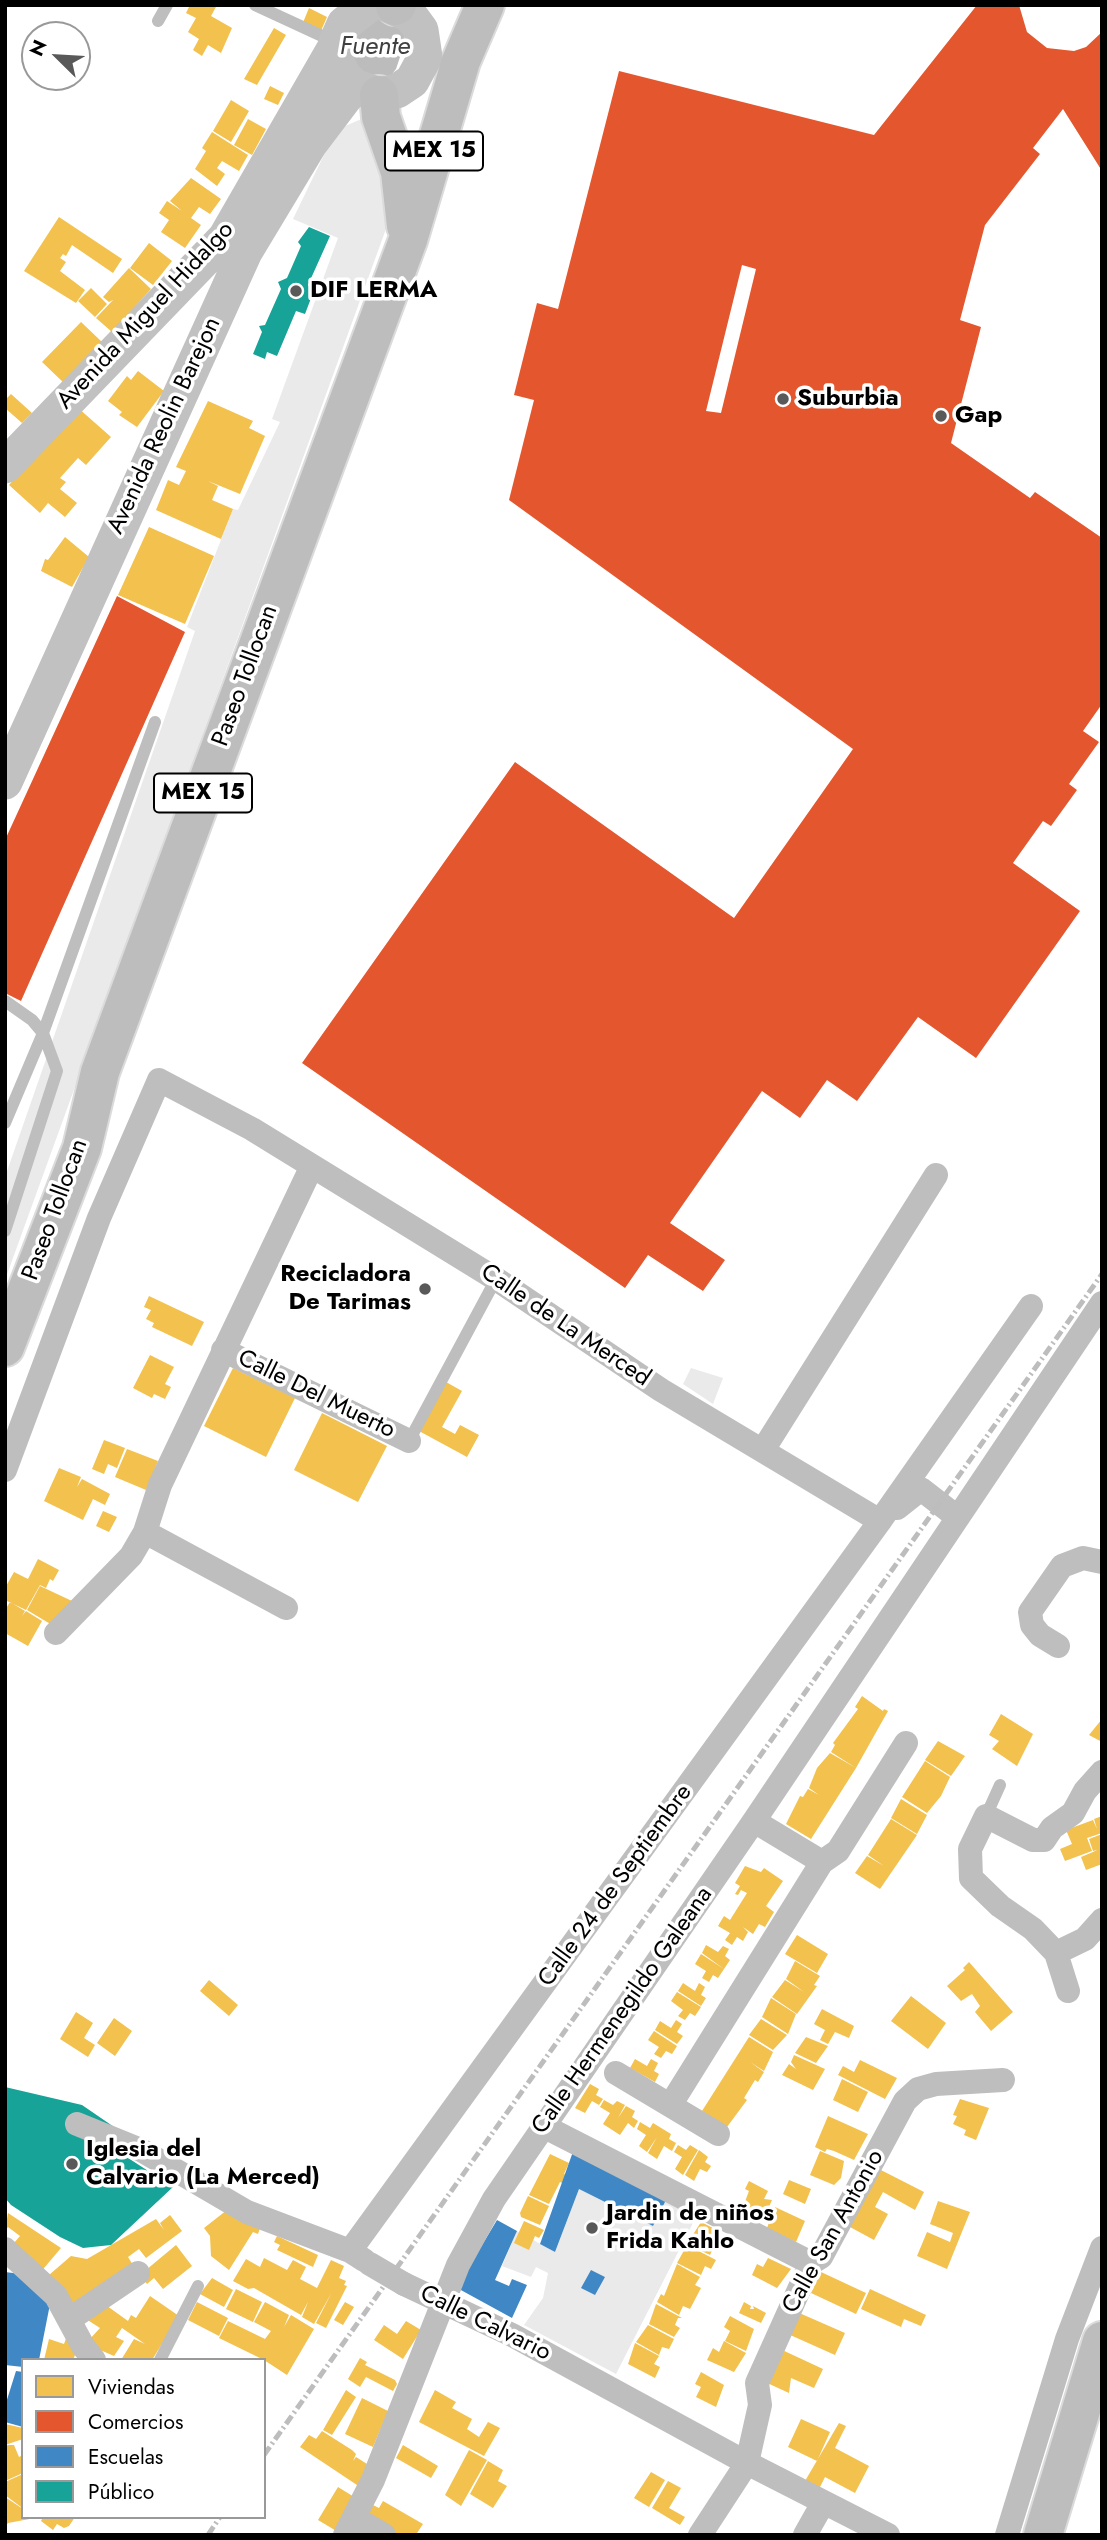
<!DOCTYPE html>
<html>
<head>
<meta charset="utf-8">
<style>
	body { margin:0 }
	#map { position:relative; width:1107px; height:2540px; overflow:hidden; background:#fff; font-family:Jost,sans-serif }
	canvas { display:block }
	.frame { position:absolute; inset:0; border:7px solid #000; pointer-events:none }
	.legend { position:absolute; left:21px; top:2358px; width:245px; height:161px; box-sizing:border-box; background:#fff; border:2px solid #999; margin:0; padding:9px 12px; list-style:none; font-size:21px; color:#000 }
	.legend li { display:flex; align-items:center; gap:14px; height:35px }
	.legend b { width:35px; border:2px solid #999 }
	.north { position:absolute; left:21px; top:21px; width:70px; height:70px; box-sizing:border-box; background:#fff; border:2px solid #999; border-radius:50%; rotate:294deg; font-size:19px; font-weight:700; line-height:28px; text-align:center; color:#000 }
	.north::after { content:''; display:block; margin:auto; width:24px; height:32px; background:#595959; clip-path:polygon(50% 0,100% 100%,50% 72%,0 100%) }
</style>
</head>
<body>
<div id="map">
<canvas width="1107" height="2540"></canvas>
<div class="frame"></div>
<ul class="legend">
<li><b style="height:19px;background:#f2c14e"></b>Viviendas</li>
<li><b style="height:19px;background:#e4572e"></b>Comercios</li>
<li><b style="height:19px;background:#3f88c5"></b>Escuelas</li>
<li><b style="height:19px;background:#17a398"></b>Público</li>
</ul>
<div class="north">N</div>
</div>
<script>
const ctx = document.querySelector('canvas').getContext('2d');
ctx.lineJoin = 'round';
function fill(path, color) { ctx.fillStyle = color; ctx.fill(path, 'evenodd'); }
const shape = rows => new Path2D(rows.map(r => 'M' + r).join(''));
function trace(path, color, width, dash) { ctx.strokeStyle = color; ctx.lineWidth = width; ctx.lineCap = dash ? 'butt' : 'round'; ctx.setLineDash(dash || []); ctx.stroke(path); }
function drawText(font, color, halo, rows, align = 'center') {
  ctx.font = font + ' Jost,sans-serif'; ctx.lineWidth = 7; ctx.setLineDash([]); ctx.textBaseline = 'middle'; ctx.strokeStyle = halo; ctx.fillStyle = color; for (const [text, x, y, turn = 0] of rows) {
    ctx.save(); ctx.translate(x, y); ctx.rotate((+turn || 0) * Math.PI / 180); ctx.textAlign = isNaN(turn) ? turn : align; if (halo) ctx.strokeText(text, 0, 0); ctx.fillText(text, 0, 0); ctx.restore();
  }
}
fill(shape([
	[359,120,379,126,399,193,5,1280,5,1177,195,631,187,627,233,509,238,510,280,422,272,419,338,238,293,219,336,130],
	[691,1368,723,1378,713,1404,683,1384],
	[579,2189,653,2226,668,2196,698,2213,616,2374,524,2325,543,2298,548,2273,536,2267,531,2277,502,2266,517,2231,555,2252]
]), '#eaeaea');
fill(shape([
	[376,12,404,28,405,42,396,69,388,79,377,85,344,53]
]), '#bcbcbc');
fill(shape([
	[190,5,217,5,211,16,232,28,221,53,208,45,202,56,193,50,199,39,188,32,196,18,186,13],
	[309,8,327,17,320,33,302,25],
	[274,28,286,35,257,85,244,79],
	[270,86,284,93,278,105,264,99],
	[231,100,249,111,231,142,213,131],
	[248,119,266,129,252,155,234,145],
	[212,132,248,155,239,171,222,161,217,168,225,174,217,186,195,169,206,151,202,148],
	[191,178,221,199,210,214,199,207,191,218,201,225,185,248,161,232,169,220,159,213,167,201,182,211,170,201],
	[59,217,122,259,113,273,72,245,66,256,63,254,60,258,66,262,60,271,85,290,76,303,24,271],
	[149,243,172,261,153,285,130,268],
	[129,268,151,289,112,332,96,318,113,300,109,302,103,297],
	[91,288,107,304,95,317,78,301],
	[81,322,103,343,64,383,42,362],
	[138,371,164,391,137,427,119,415,122,412,108,401,127,376,131,380],
	[11,394,32,413,22,423,5,408,5,400],
	[208,401,253,421,249,428,265,436,240,494,208,481,218,486,212,500,233,509,221,539,156,510,168,480,179,485,186,471,176,467],
	[77,407,111,437,86,465,78,458,60,478,66,482,60,489,77,503,65,517,48,503,40,513,9,485],
	[149,527,214,556,185,624,118,595],
	[65,537,89,557,72,587,41,571,45,559,48,560],
	[149,1296,204,1322,192,1346,152,1327,154,1323,146,1319,151,1310,144,1307],
	[150,1355,174,1367,165,1384,171,1387,165,1399,154,1394,152,1398,133,1388],
	[233,1368,295,1398,266,1457,204,1426],
	[446,1382,462,1391,442,1427,455,1434,460,1425,479,1435,467,1457,419,1431],
	[322,1413,387,1446,358,1502,294,1470],
	[104,1440,125,1448,117,1468,108,1464,104,1474,92,1469],
	[127,1449,158,1461,146,1490,115,1477],
	[59,1468,81,1477,77,1487,82,1479,110,1494,105,1505,93,1499,83,1520,44,1501],
	[103,1511,117,1517,109,1532,96,1526],
	[38,1559,59,1570,53,1581,50,1579,46,1588,40,1585,26,1610,5,1600,5,1588,14,1572,28,1579],
	[40,1586,72,1601,52,1625,27,1610],
	[10,1602,25,1611,22,1616,26,1611,42,1621,28,1646,5,1633,5,1610],
	[862,1696,883,1711,884,1709,888,1711,856,1768,831,1752,835,1745,833,1743,858,1709,855,1707],
	[1001,1714,1033,1734,1017,1766,992,1749,999,1741,989,1735],
	[1102,1719,1102,1742,1089,1735],
	[938,1741,965,1756,951,1776,925,1760],
	[830,1753,856,1768,811,1839,786,1824,800,1796,803,1797,808,1789,819,1795,809,1788,817,1768],
	[925,1761,950,1777,941,1796,927,1813,902,1797],
	[901,1799,927,1815,917,1834,891,1818],
	[1102,1816,1102,1833,1087,1838,1092,1851,1065,1861,1060,1849,1072,1844,1066,1830,1093,1820,1097,1829,1094,1819],
	[891,1819,917,1835,880,1889,855,1873,867,1856,884,1866,868,1855],
	[1102,1834,1102,1864,1086,1870,1081,1857,1093,1852,1094,1856,1093,1852,1097,1850,1093,1851,1089,1839],
	[745,1866,761,1872,764,1868,783,1881,766,1906,774,1912,765,1927,759,1924,753,1934,743,1927,748,1932,743,1941,737,1937,732,1945,725,1940,730,1933,718,1926,724,1916,730,1920,747,1893,741,1890,738,1895,735,1894,740,1886,735,1883],
	[797,1935,828,1954,817,1973,785,1954],
	[706,1945,718,1952,723,1946,729,1949,725,1956,730,1960,724,1969,702,1953],
	[701,1954,724,1969,718,1978,713,1975,709,1982,702,1978,706,1971,695,1964],
	[795,1961,820,1976,814,1985,817,1986,797,2014,772,1997,785,1980,804,1992,786,1979],
	[969,1962,1013,2012,991,2031,975,2012,980,2006,972,1994,961,2001,947,1986,965,1970,963,1968],
	[209,1980,238,2005,229,2016,200,1991],
	[683,1983,695,1991,699,1983,705,1987,701,1995,706,1998,701,2006,678,1991],
	[677,1992,701,2007,695,2016,690,2013,685,2020,678,2016,683,2010,671,2001],
	[911,1996,946,2023,928,2049,891,2021],
	[771,1998,796,2014,788,2034,762,2017],
	[822,2009,854,2026,849,2038,835,2032,828,2044,820,2040,825,2030,814,2024],
	[76,2012,93,2023,84,2038,95,2045,88,2057,60,2039],
	[114,2018,132,2031,115,2056,97,2043],
	[761,2019,787,2035,773,2050,749,2035],
	[676,2020,682,2024,677,2032,683,2036,677,2044,655,2030,660,2021,671,2028],
	[654,2031,677,2046,672,2054,666,2051,661,2058,654,2054,659,2047,648,2040],
	[749,2037,773,2052,764,2071,750,2062,764,2072,758,2082,755,2080,744,2098,747,2100,727,2127,702,2111],
	[806,2037,828,2046,816,2063,795,2053],
	[794,2055,825,2069,813,2090,782,2075,789,2064,796,2069,791,2062],
	[635,2059,647,2066,651,2059,658,2063,654,2071,659,2074,655,2082,630,2068],
	[860,2060,897,2078,885,2099,838,2075,843,2066,854,2072],
	[842,2079,868,2092,858,2112,833,2100],
	[590,2084,599,2089,596,2095,603,2099,599,2105,592,2101,585,2113,575,2108],
	[960,2099,989,2108,976,2140,964,2135,966,2130,953,2124,957,2116,953,2115],
	[604,2100,613,2105,617,2101,625,2105,618,2118,626,2106,635,2111,632,2117,638,2121,634,2128,628,2123,620,2135,603,2124,610,2113,600,2107],
	[828,2116,868,2134,854,2160,834,2151,827,2149,825,2152,815,2147],
	[640,2122,650,2128,653,2123,671,2134,669,2139,676,2143,672,2151,664,2146,657,2159,648,2153,657,2137,647,2152,639,2146,646,2135,637,2129],
	[678,2145,686,2150,690,2145,698,2150,683,2175,675,2169,682,2157,674,2152],
	[699,2150,708,2157,705,2162,711,2166,707,2172,700,2169,694,2181,685,2175],
	[820,2151,844,2161,841,2178,834,2185,810,2175],
	[550,2154,569,2163,564,2174,569,2176,564,2184,560,2182,549,2204,529,2195],
	[875,2167,924,2192,915,2210,883,2192,875,2207,888,2214,874,2240,850,2227],
	[789,2180,811,2189,805,2204,783,2194],
	[749,2181,768,2191,764,2199,772,2200,765,2216,743,2207,749,2191,745,2189],
	[528,2196,549,2206,540,2225,521,2217,520,2213],
	[938,2201,970,2212,947,2269,917,2256,927,2232,950,2242,953,2233,930,2224],
	[775,2207,805,2221,796,2242,767,2228],
	[227,2210,260,2228,258,2234,253,2232,229,2270,211,2256,210,2236,204,2228],
	[8,2213,61,2248,39,2274,14,2243,20,2236,8,2227,5,2231],
	[170,2215,182,2231,146,2258,139,2249,128,2257,136,2270,76,2306,49,2275,71,2256,87,2259,156,2219,164,2230,160,2223],
	[524,2221,544,2230,539,2238,535,2236,529,2250,514,2243],
	[701,2222,721,2232,710,2255,687,2244],
	[277,2236,318,2255,313,2267,277,2250,280,2245,274,2242],
	[176,2245,192,2266,163,2289,154,2278,147,2284,140,2275],
	[687,2245,716,2260,711,2269,705,2266,701,2275,677,2263],
	[264,2258,287,2270,293,2260,306,2267,300,2279,317,2288,331,2260,344,2266,339,2278,346,2281,344,2285,347,2286,326,2328,316,2323,332,2292,314,2324,302,2317,308,2302,301,2315,254,2288,248,2289,233,2281,246,2259,260,2267],
	[768,2258,791,2269,777,2288,752,2275,757,2264,763,2267],
	[677,2264,700,2277,695,2285,701,2288,690,2309,683,2306,679,2315,657,2302,661,2294,664,2296],
	[821,2272,866,2293,856,2314,811,2293],
	[212,2278,233,2290,224,2307,200,2294],
	[236,2289,262,2302,253,2322,226,2309],
	[870,2289,926,2315,921,2326,904,2319,901,2327,861,2309],
	[150,2296,179,2316,152,2360,121,2360,134,2339,145,2344,122,2328,116,2337,124,2341,114,2356,91,2346,88,2341,100,2328,86,2319,103,2303,128,2321,131,2315,136,2318],
	[197,2302,228,2318,219,2336,188,2320],
	[265,2302,289,2315,284,2327,291,2315,314,2329,287,2375,264,2360,219,2338,228,2321,265,2339,271,2331,254,2322],
	[345,2302,354,2307,343,2325,334,2320],
	[744,2302,751,2306,750,2309,754,2309,753,2306,766,2313,761,2323,739,2313],
	[656,2304,682,2318,678,2318,675,2325,680,2328,674,2337,649,2324],
	[797,2312,845,2333,835,2355,788,2334],
	[730,2316,754,2329,746,2351,725,2341,730,2331,724,2327],
	[406,2321,421,2330,403,2359,374,2340,384,2325,397,2334],
	[648,2325,674,2339,669,2349,662,2347,659,2355,636,2342],
	[68,2333,77,2350,73,2360,44,2360,49,2339,64,2344],
	[724,2341,746,2353,734,2372,707,2360,713,2348,719,2352],
	[635,2343,659,2356,654,2364,660,2367,655,2378,628,2364],
	[780,2349,823,2369,814,2388,791,2378,789,2393,765,2382],
	[360,2358,367,2362,365,2365,395,2380,397,2384,393,2391,366,2377,360,2387,348,2379],
	[701,2372,724,2385,716,2407,696,2397,701,2387,695,2384],
	[346,2390,356,2397,332,2435,323,2430],
	[435,2390,456,2402,452,2408,472,2419,467,2429,479,2437,488,2422,500,2428,484,2456,419,2422],
	[362,2398,388,2411,373,2447,345,2434],
	[801,2419,830,2432,817,2461,788,2447],
	[839,2423,846,2426,835,2448,869,2466,855,2493,825,2477,819,2489,805,2481],
	[5,2424,23,2428,23,2439,5,2445],
	[322,2431,352,2450,356,2454,353,2461,356,2457,367,2464,360,2487,300,2447,309,2435,316,2439],
	[9,2445,14,2445,19,2457,23,2455,23,2473,5,2481,5,2446],
	[403,2445,438,2466,431,2478,396,2458],
	[469,2450,487,2460,461,2506,445,2495],
	[488,2461,503,2470,498,2481,507,2486,493,2508,470,2494],
	[651,2472,665,2480,649,2507,634,2498],
	[23,2474,23,2504,21,2507,5,2495,5,2482],
	[668,2481,681,2488,669,2508,685,2517,680,2525,652,2508],
	[338,2487,359,2500,338,2532,318,2520],
	[5,2497,23,2509,23,2517,35,2518,8,2523,5,2527],
	[383,2501,423,2524,417,2533,420,2535,395,2535,365,2517,373,2505,379,2508],
	[43,2517,75,2517,69,2526,64,2528,57,2524,53,2530,41,2521]
]), '#f2c14e');
fill(shape([
	[977,5,1019,5,1027,32,1047,48,1074,51,1086,47,1102,32,1102,171,1063,109,1033,148,1040,154,985,225,960,320,981,327,951,443,1030,498,1035,492,1102,538,1102,704,1083,731,1099,742,1069,784,1077,790,1051,826,1043,821,1013,863,1080,911,976,1058,918,1017,857,1101,827,1080,800,1118,762,1091,670,1223,725,1260,703,1291,648,1255,625,1288,302,1063,515,762,734,918,853,749,509,500,534,400,514,395,537,303,558,309,619,71,874,135],
	[742,265,756,269,721,413,706,411],
	[117,596,185,632,21,1001,5,993,5,840]
]), '#e4572e');
fill(shape([
	[575,2146,668,2196,653,2226,579,2189,555,2252,540,2244],
	[497,2220,517,2231,495,2280,509,2286,512,2279,527,2285,512,2318,459,2289,467,2270],
	[591,2270,605,2277,595,2295,581,2288],
	[5,2272,21,2274,51,2299,39,2360,23,2360,23,2367,5,2365],
	[16,2371,23,2372,23,2427,5,2422,5,2406]
]), '#3f88c5');
fill(shape([
	[309,227,330,236,308,285,313,293,305,314,296,311,277,356,267,352,265,359,253,354,262,332,259,326,265,325,281,289,278,282,287,278,301,246,298,242],
	[5,2087,82,2105,117,2129,125,2156,173,2187,111,2245,83,2248,60,2237,11,2205,5,2198]
]), '#17a398');
const trunk = shape([
	[395,6,397,5],
	[379,95,381,117,400,172,406,226],
	[5,1347,82,1148,100,1072,408,240,461,61,485,5]
]);
const motorway = shape([
	[1043,2535,1102,2341]
]);
trace(trunk, '#dbdbdb', 42);
trace(motorway, '#dbdbdb', 42);
trace(shape([
	[255,5,335,42],
	[158,21,167,5],
	[5,1001,32,1020,43,1033,5,1123],
	[5,1231,57,1071,43,1033,155,722],
	[409,1441,496,1279],
	[986,1816,1000,1785],
	[160,2360,198,2286]
]), '#bebebe', 12);
trace(shape([
	[223,1350,409,1441],
	[763,1450,936,1175],
	[5,1470,99,1218,159,1080,252,1129,496,1279,661,1390,880,1521],
	[897,1508,921,1489,957,1517],
	[145,1532,286,1608],
	[56,1633,131,1556,145,1532,160,1485,311,1168],
	[1058,1646,1040,1635,1032,1625,1030,1612,1062,1566,1083,1558,1102,1562],
	[754,1821,822,1862],
	[1056,1953,1085,1939,1102,1920],
	[1068,1991,1056,1953,1033,1929,1000,1906,971,1878,970,1849,986,1816,1033,1840,1044,1840,1052,1828,1073,1813,1085,1791,1102,1772],
	[616,2073,718,2134],
	[671,2104,822,1862,838,1851,906,1743],
	[77,2124,141,2150,247,2212,350,2251,364,2260],
	[545,2127,811,2263],
	[5,2249,56,2296,83,2346,94,2360],
	[350,2251,880,1521,1031,1306],
	[404,2284,512,2335,747,2463,888,2535],
	[70,2319,138,2273],
	[355,2518,384,2535],
	[345,2535,373,2480,458,2265,494,2199,754,1821,1102,1303],
	[700,2535,747,2463,760,2405,757,2383,811,2263,821,2257,905,2101,918,2089,936,2084,1003,2080],
	[805,2535,823,2503],
	[1007,2535,1067,2339,1102,2248]
]), '#bebebe', 24);
trace(shape([
	[369,5,344,24,336,42,337,61,343,75,354,86,379,95,397,91,412,81,425,57,421,30,410,15,388,5],
	[5,466,225,238,335,47],
	[5,782,245,252,310,144,354,86]
]), '#c1c1c1', 35);
trace(trunk, '#bdbdbd', 38);
trace(motorway, '#bdbdbd', 38);
trace(shape([
	[264,2455,1102,1274],
	[208,2535,220,2517]
]), '#bdbdbd', 5, [10, 3.5, 2, 3.5]);
trace(shape([
	[370,2264,404,2284]
]), '#bebebe', 24);
for (const [x, y, r, color] of [
	[296,291,7,"#595959"],
	[783,399,7,"#595959"],
	[941,416,7,"#595959"],
	[425,1289,7,"#595959"],
	[72,2164,7,"#595959"],
	[592,2228,7,"#595959"]
]) { const dot = new Path2D(); dot.arc(x, y, r, 0, 2 * Math.PI); ctx.fillStyle = color; ctx.fill(dot); trace(dot, '#fff', 2.5); }
for (const [x, y, w] of [
	[434,151,98],
	[203,793,98]
]) { const box = new Path2D(); box.roundRect(x - w / 2, y - 19.5, w, 39, 5); ctx.fillStyle = '#fff'; ctx.fill(box); trace(box, '#000', 2); }
drawText('bold 23px', '#000', null, [
	["MEX 15",434,151],
	["MEX 15",203,793]
]);
drawText('bold 24px', '#000', '#fff', [
	["DIF LERMA",310,291],
	["Suburbia",797,399],
	["Gap",955,416],
	["Recicladora",411,1275,"right"],
	["De Tarimas",411,1303,"right"],
	["Iglesia del",86,2150],
	["Calvario (La Merced)",86,2178],
	["Jardin de niños",606,2214],
	["Frida Kahlo",606,2242]
], 'left');
drawText('24px', '#000', '#fff', [
	["Avenida Miguel Hidalgo",146,316,-47],
	["Avenida Reolin Barejon",165,426,-65],
	["Paseo Tollocan",246,676,-70],
	["Paseo Tollocan",56,1210,-70],
	["Calle de La Merced",565,1326,34],
	["Calle Del Muerto",316,1395,26],
	["Calle 24 de Septiembre",616,1886,-54],
	["Calle Hermenegildo Galeana",623,2011,-55],
	["Calle San Antonio",834,2232,-61],
	["Calle Calvario",485,2324,26]
]);
drawText('italic 26px', '#404040', '#fff', [
	["Fuente",375,48]
]);
</script>
</body>
</html>
